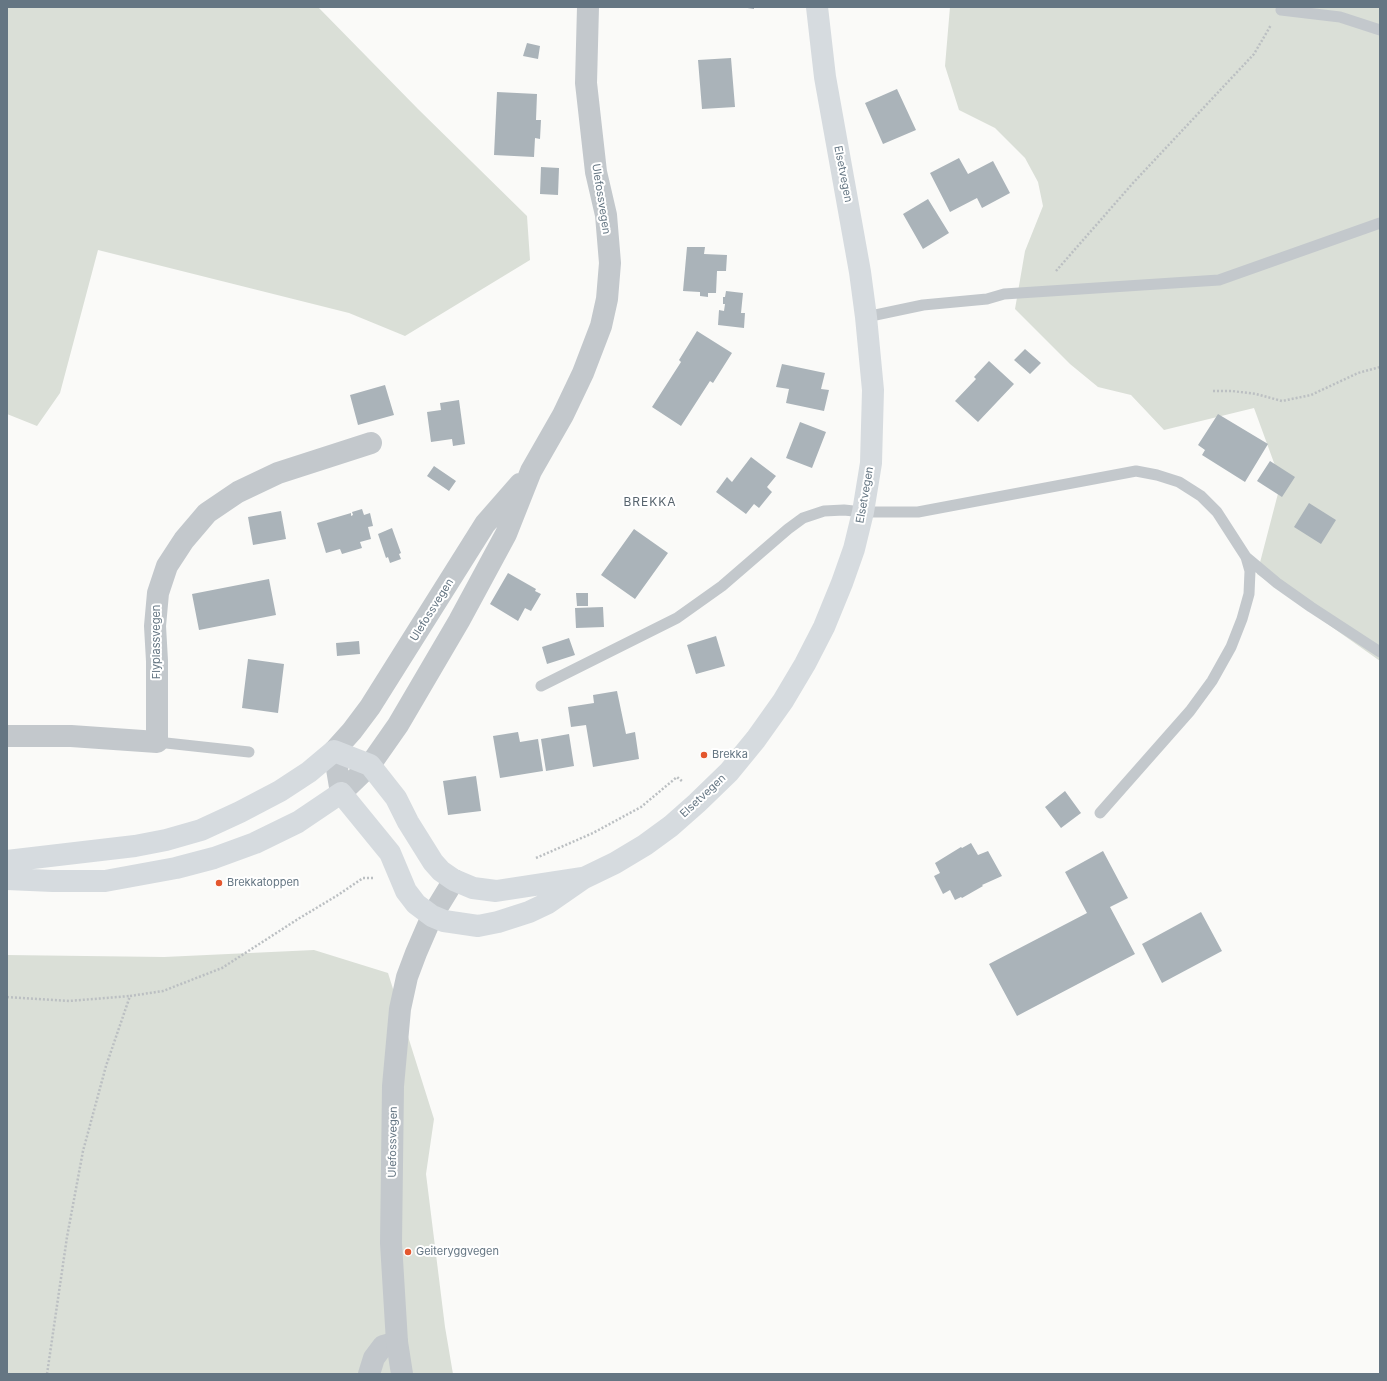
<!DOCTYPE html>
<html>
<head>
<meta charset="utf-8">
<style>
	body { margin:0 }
	#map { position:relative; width:1387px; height:1381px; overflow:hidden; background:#fafaf8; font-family:Inter,sans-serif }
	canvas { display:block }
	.frame { position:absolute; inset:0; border:8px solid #657683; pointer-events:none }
</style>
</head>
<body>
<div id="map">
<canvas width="1387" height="1381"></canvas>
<div class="frame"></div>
</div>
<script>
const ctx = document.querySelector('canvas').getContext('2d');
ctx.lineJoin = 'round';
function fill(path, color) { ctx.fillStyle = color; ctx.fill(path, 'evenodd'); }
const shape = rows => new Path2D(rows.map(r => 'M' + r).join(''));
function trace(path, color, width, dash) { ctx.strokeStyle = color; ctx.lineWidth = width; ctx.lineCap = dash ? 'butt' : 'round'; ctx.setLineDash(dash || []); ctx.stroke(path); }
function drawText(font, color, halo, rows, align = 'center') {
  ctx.font = font + ' Inter,sans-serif'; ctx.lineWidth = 4; ctx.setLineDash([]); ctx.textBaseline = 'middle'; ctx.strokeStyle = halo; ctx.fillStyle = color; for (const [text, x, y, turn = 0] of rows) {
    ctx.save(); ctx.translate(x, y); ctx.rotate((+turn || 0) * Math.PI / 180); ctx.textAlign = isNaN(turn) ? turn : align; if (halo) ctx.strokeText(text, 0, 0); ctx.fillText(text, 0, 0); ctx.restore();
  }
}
fill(shape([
	[7,7,318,7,418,109,527,216,530,260,405,336,349,313,98,250,60,393,37,426,7,414],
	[950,7,1380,7,1380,661,1257,574,1281,482,1254,408,1164,430,1131,395,1098,387,1070,364,1015,309,1025,251,1043,206,1038,182,1025,158,995,128,959,110,945,66],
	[314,950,388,973,434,1119,426,1174,445,1327,453,1374,7,1374,7,955,164,957]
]), '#dadfd7');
fill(shape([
	[741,7,754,7,754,9],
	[527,43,540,46,538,59,523,56],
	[731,58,735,107,702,109,698,60],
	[897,89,916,130,883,144,865,103],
	[497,92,537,94,536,120,541,120,540,139,535,138,534,157,494,155],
	[959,158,968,174,993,161,1010,193,982,208,977,198,950,212,930,173],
	[541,167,559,168,558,195,540,194],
	[928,199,949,233,923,249,903,214],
	[687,247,705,247,704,254,727,255,726,271,717,271,716,293,708,293,708,297,700,296,700,292,683,291],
	[726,291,743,293,741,313,745,313,744,328,718,325,719,310,724,311,725,304,723,304,723,297,725,297],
	[697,331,732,353,713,383,710,381,681,426,652,407,681,362,679,360],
	[1025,349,1041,363,1030,374,1014,360],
	[989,361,1014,384,978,422,955,401,976,379,974,377],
	[782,364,825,373,821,389,829,390,824,411,786,403,789,389,776,387],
	[385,385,394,415,358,425,350,395],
	[459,400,465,444,453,446,452,439,431,442,427,412,441,410,440,403],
	[1218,414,1268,444,1245,482,1202,455,1205,450,1198,445],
	[800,422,826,432,812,468,786,458],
	[751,457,776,476,767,487,772,492,759,508,754,504,746,514,716,492,727,477,732,482],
	[1270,461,1295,477,1282,497,1257,481],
	[434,466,456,481,449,491,427,476],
	[1309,503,1336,520,1321,544,1294,527],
	[362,509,364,515,370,513,373,526,368,527,371,539,360,542,362,548,342,554,340,549,326,553,317,523,351,513,351,516,353,515,352,512],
	[281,511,286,539,253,545,248,517],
	[392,528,401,553,399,554,401,559,390,563,388,557,386,558,378,534],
	[634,529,668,553,635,599,601,575],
	[508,573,536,589,535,591,541,594,531,611,525,608,518,621,490,604],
	[269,579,276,615,199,630,192,594],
	[576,593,588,593,588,606,577,606],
	[603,607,604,627,576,628,575,608],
	[716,636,725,666,696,674,687,645],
	[569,638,575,655,547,664,542,647],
	[359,641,360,654,337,656,336,643],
	[248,659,284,664,278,713,242,708],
	[617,691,626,734,635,732,639,759,593,767,586,725,571,727,568,707,594,703,593,695],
	[518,732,520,742,538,739,543,771,500,778,493,736],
	[569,734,574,766,546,771,541,739],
	[476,776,481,811,448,815,443,781],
	[1065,791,1081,813,1061,828,1045,807],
	[971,843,978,855,988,851,1002,876,982,885,983,886,962,898,961,897,955,900,950,890,943,894,934,876,940,873,935,863,961,847,962,848],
	[1103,851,1128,898,1110,907,1135,954,1017,1016,989,964,1087,913,1065,872],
	[1201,912,1222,951,1162,983,1142,944]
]), '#aab3b9');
trace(shape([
	[1056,271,1133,183,1254,54,1271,25],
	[1213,391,1232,391,1256,394,1282,401,1311,395,1358,373,1380,367],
	[536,858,593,833,641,807,677,777,683,782],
	[7,997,69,1001,130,996],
	[47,1374,67,1237,83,1151,106,1066,130,996,163,991,222,968,298,919,338,895,363,878,374,878]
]), '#bbbfc2', 2.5, [2, 2]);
trace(shape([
	[1282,7,1281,10,1340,17,1380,30],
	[866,317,923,305,987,299,1004,294,1219,280,1380,223],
	[541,686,677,618,722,586,788,529,803,518,824,511,844,510,863,512,918,512,1136,471,1157,475,1179,482,1201,496,1217,512,1246,557,1277,583,1311,607,1380,652],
	[157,742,249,752],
	[1100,813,1190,711,1212,681,1231,647,1242,619,1249,594,1250,571,1246,557]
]), '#c3c8cc', 11);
trace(shape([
	[7,736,71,736,157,742,157,661,155,626,158,593,167,566,184,540,207,513,238,492,278,473,371,443],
	[369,1374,374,1358,383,1346,397,1342]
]), '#c3c8cc', 22);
trace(shape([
	[341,793,370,765,398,725,459,621,506,534,531,471,563,415,583,373,601,326,607,299,610,263,606,215,596,172,586,83,588,7],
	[341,793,334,751,352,731,370,707,485,524,520,484],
	[402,1374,397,1342,391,1243,393,1086,400,1009,407,977,416,953,432,916,454,880]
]), '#c3c8cc', 22);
trace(shape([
	[7,861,135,846,166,840,201,830,240,812,280,791,309,772,334,751,370,765,396,798,408,822,433,862,441,871,454,880,473,888,496,891,581,878],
	[7,879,53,881,105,881,176,868,214,858,255,843,298,822,341,793,390,853,406,891,416,904,432,916,444,921,478,926,498,922,529,912,548,903,584,878,615,863,645,845,671,826,697,803,729,772,756,739,783,701,805,664,824,627,842,583,854,549,863,512,871,463,873,390,866,317,860,272,825,77,817,7]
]), '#d6dbdf', 22);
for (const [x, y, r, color] of [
	[704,755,4,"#e4572e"],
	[219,883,4,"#e4572e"],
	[408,1252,4,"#e4572e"]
]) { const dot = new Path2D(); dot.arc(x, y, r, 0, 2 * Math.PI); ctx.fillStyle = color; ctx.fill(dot); trace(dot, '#fff', 1.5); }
drawText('11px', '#657683', '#fff', [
	["Elsetvegen",843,174,79],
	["Ulefossvegen",601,199,81],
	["Elsetvegen",865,495,-80],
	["Ulefossvegen",432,610,-58],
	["Flyplassvegen",157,642,-90],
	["Elsetvegen",703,796,-43],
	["Ulefossvegen",393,1142,-89]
]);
drawText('11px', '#657683', '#fff', [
	["Brekka",712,755],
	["Brekkatoppen",227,883],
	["Geiteryggvegen",416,1252]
], 'left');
ctx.letterSpacing = '1px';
drawText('12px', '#57646e', '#fff', [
	["BREKKA",650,502]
]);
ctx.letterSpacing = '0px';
</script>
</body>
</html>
